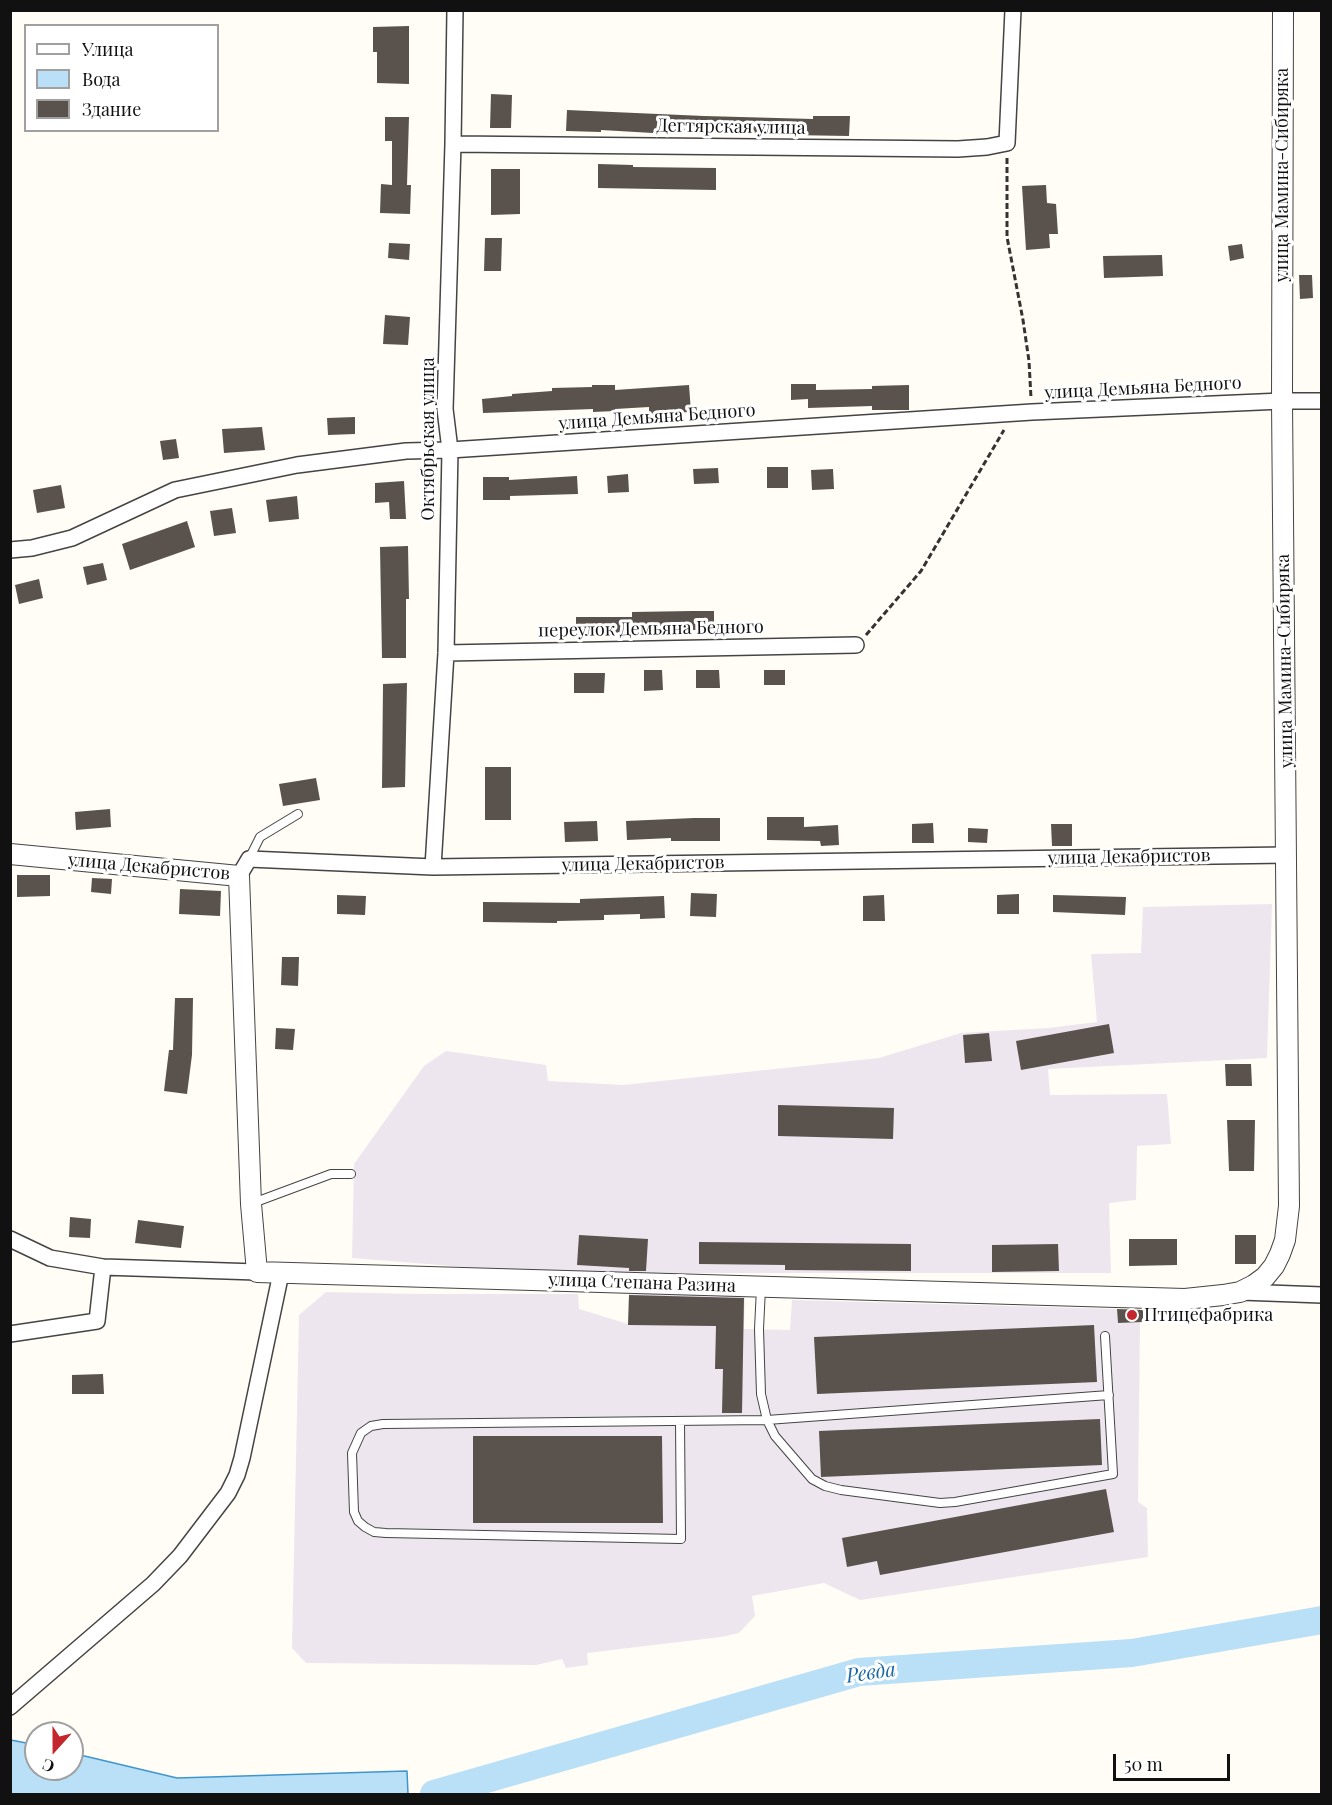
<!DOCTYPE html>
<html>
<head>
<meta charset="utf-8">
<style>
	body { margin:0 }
	#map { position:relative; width:1332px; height:1805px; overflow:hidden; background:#fffdf5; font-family:"Playfair Display",serif }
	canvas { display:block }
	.frame { position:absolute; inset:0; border:12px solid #111; pointer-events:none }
	.legend { position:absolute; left:24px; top:24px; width:195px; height:108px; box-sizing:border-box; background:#fff; border:2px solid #a0a0a0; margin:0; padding:8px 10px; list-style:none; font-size:18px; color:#111 }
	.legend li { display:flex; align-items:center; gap:12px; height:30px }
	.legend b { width:30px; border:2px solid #a0a0a0 }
	.north { position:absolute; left:24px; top:1721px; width:60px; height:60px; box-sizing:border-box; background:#fff; border:2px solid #a0a0a0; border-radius:50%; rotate:201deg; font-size:16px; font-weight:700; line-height:24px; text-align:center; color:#111 }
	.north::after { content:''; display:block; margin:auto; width:21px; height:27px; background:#c4262e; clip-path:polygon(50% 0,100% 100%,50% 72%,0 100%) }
	.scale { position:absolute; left:1113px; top:1754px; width:117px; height:27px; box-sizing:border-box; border:3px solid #111; border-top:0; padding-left:8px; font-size:18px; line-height:21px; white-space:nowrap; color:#111; -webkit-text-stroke:4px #fff; paint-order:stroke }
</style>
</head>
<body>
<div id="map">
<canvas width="1332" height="1805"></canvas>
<div class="frame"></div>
<ul class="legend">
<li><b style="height:8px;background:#fff"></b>Улица</li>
<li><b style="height:16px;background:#b9e0f7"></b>Вода</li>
<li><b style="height:16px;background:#5a524d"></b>Здание</li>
</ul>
<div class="north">С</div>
<div class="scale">50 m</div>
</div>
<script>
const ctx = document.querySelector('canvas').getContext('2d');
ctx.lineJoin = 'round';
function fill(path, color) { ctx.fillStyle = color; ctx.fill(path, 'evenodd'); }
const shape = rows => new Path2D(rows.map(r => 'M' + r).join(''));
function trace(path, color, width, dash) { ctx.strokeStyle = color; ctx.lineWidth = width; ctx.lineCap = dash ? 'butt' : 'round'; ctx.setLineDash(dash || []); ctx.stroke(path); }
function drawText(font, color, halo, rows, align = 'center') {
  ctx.font = font + ' "Playfair Display",serif'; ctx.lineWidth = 6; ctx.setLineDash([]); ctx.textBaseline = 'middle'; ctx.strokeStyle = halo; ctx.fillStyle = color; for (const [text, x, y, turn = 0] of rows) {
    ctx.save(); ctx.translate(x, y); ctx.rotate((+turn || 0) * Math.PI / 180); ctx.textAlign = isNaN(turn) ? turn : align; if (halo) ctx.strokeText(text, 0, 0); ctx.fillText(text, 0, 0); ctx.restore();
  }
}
fill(shape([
	[1272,904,1267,1058,1048,1069,1050,1095,1167,1094,1171,1144,1137,1146,1136,1200,1109,1203,1111,1273,540,1273,352,1258,354,1164,424,1066,446,1051,546,1065,548,1081,623,1085,879,1058,961,1033,1048,1028,1097,1022,1091,954,1141,953,1143,907],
	[629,1291,745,1293,744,1329,790,1330,792,1300,1117,1309,1118,1323,1140,1322,1138,1502,1147,1508,1148,1557,860,1600,824,1583,752,1596,755,1616,739,1633,721,1637,587,1653,588,1665,566,1668,562,1659,536,1665,306,1663,292,1648,299,1315,326,1292,419,1294,578,1294,579,1309,628,1324]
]), '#eee6ef');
const water = shape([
	[11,1740,36,1745,36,1769,72,1769,72,1753,177,1778,407,1771,408,1794,11,1794,11,1740]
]);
fill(water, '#b9e0f7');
trace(water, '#3f96cf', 1.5);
trace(shape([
	[434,1794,859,1672,1132,1653,1322,1620]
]), '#b9e0f7', 28);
fill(shape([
	[409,26,409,84,377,83,377,52,373,52,373,27],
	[491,94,512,95,511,128,490,128],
	[567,110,704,116,813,119,813,116,850,116,849,136,790,135,790,136,767,136,767,133,653,132,653,133,601,130,601,132,566,131],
	[385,117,409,117,407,185,411,185,410,214,380,213,381,184,392,185,392,141,385,141],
	[598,164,633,165,633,167,716,168,716,190,598,188],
	[491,169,520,169,520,214,491,215],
	[1046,185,1047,203,1056,204,1058,234,1049,234,1050,248,1026,250,1022,186],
	[485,238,502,238,501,271,484,271],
	[389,243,410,244,409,260,388,258],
	[1242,244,1244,258,1230,261,1228,246],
	[1162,255,1163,276,1104,278,1103,256],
	[1299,275,1312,275,1313,298,1300,299],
	[385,315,410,317,408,345,383,344],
	[791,384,816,384,816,390,872,389,872,386,909,385,909,410,872,410,872,406,808,408,808,399,791,400],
	[592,385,615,385,615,390,689,385,691,412,649,414,649,407,615,409,615,411,593,412,593,409,483,413,482,399,512,396,512,394,552,391,552,388,592,387],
	[355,417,355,434,328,435,327,418],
	[262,427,265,450,224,453,222,429],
	[176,439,179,458,163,460,160,441],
	[767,467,788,467,788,488,767,488],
	[718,468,719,483,694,484,693,469],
	[833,469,834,489,812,490,811,470],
	[628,474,629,492,608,493,607,476],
	[577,476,578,494,510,496,510,500,483,500,483,477,509,477,509,480],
	[404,481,406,519,390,519,389,502,375,503,375,483],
	[61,485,65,508,37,513,33,490],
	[297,496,299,519,269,522,266,500],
	[232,508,236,533,214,536,210,511],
	[187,521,195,547,130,570,122,544],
	[408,546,409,599,406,599,406,658,382,658,380,547],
	[103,563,107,580,87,585,83,567],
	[39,579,43,598,19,604,15,585],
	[692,611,714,611,714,630,672,630,672,634,576,636,576,617,632,617,632,612],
	[644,670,662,670,663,690,644,691],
	[696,670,719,670,720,688,696,688],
	[764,670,785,670,785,685,764,685],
	[574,673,605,673,604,693,574,693],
	[407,683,405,787,382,788,383,684],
	[485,767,511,767,511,820,485,820],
	[316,778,320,800,283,806,279,784],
	[110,809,111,827,76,830,75,812],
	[767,817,804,817,804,827,838,825,839,845,821,846,820,841,767,840],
	[694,818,720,818,720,841,671,841,671,838,627,840,626,821],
	[597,821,598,841,565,842,564,822],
	[933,823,934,843,912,843,912,824],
	[1051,824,1072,824,1072,846,1052,846],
	[968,828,988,829,987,843,968,842],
	[17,875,50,875,50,896,17,897],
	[92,878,112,879,111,894,91,892],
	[180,889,221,891,220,916,179,914],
	[691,893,717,894,716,917,690,916],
	[1019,894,1019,914,997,914,997,895],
	[337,895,366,896,365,915,337,914],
	[884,895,885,921,863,921,863,896],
	[1053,895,1126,897,1125,915,1053,912],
	[664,896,665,918,640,919,640,914,604,915,604,920,557,921,557,923,483,922,483,902,580,903,580,899],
	[282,957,299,957,298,986,281,985],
	[175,998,193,998,192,1055,187,1094,164,1091,169,1050,173,1050],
	[1109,1024,1114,1053,1021,1070,1016,1041],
	[276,1028,295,1029,293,1050,275,1049],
	[989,1033,992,1061,965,1063,963,1035],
	[1225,1064,1251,1064,1252,1086,1226,1086],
	[778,1105,894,1108,893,1139,778,1136],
	[1227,1120,1255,1120,1254,1171,1229,1171],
	[70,1217,91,1219,90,1238,69,1237],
	[138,1220,184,1226,181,1248,135,1243],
	[579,1235,648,1239,646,1271,629,1271,629,1268,577,1265],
	[1235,1235,1256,1235,1256,1264,1235,1264],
	[1129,1239,1177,1239,1177,1265,1129,1266],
	[699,1242,911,1244,911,1271,785,1270,785,1265,699,1264],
	[1058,1244,1059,1271,992,1272,992,1245],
	[629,1295,744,1298,742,1413,722,1413,723,1369,715,1369,716,1326,628,1325],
	[1117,1309,1143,1310,1143,1322,1118,1323],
	[1094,1325,1097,1382,817,1394,814,1337],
	[103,1374,104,1394,72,1394,72,1375],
	[1100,1419,1102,1465,821,1477,819,1431],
	[473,1436,662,1436,663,1523,473,1523],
	[1106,1489,1114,1532,880,1575,877,1561,847,1567,842,1538]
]), '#5a524d');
const service = shape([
	[249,859,260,837,298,814],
	[253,1203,331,1174,351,1174],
	[761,1288,759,1329,761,1394,767,1420,775,1436,812,1479,825,1486,841,1490,940,1503,955,1502,1113,1474,1105,1336],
	[680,1421,681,1539,386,1533,374,1532,365,1527,358,1521,354,1512,352,1453,361,1433,371,1426,383,1424,767,1420,1109,1395]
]);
const minor = shape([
	[453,144,958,149,987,147,1007,143,1013,10],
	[10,550,32,548,72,538,175,490,297,465,406,451,450,450,1032,412,1282,401,1322,401],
	[446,653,856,645],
	[433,867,446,653,450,450,445,409,453,144,455,10],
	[239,876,249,859,433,867,1287,855],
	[10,1239,50,1258,103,1267,257,1272],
	[1241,1292,1322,1295],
	[10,1334,97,1321,103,1267],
	[10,1707,153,1584,180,1556,228,1493,237,1475,242,1458,281,1273]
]);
const tertiary = shape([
	[10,854,239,876,251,1204,257,1272,1185,1299,1223,1295,1240,1292,1254,1285,1265,1277,1274,1266,1280,1254,1285,1240,1289,1206,1282,401,1283,10]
]);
trace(service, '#444', 10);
trace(minor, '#444', 18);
trace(tertiary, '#444', 22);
trace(shape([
	[1007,158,1007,237,1023,320,1029,361,1031,398],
	[866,635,921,571,1004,430]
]), '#333', 3, [6, 3]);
trace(service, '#fff', 8);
trace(minor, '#fff', 15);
trace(tertiary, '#fff', 20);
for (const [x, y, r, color] of [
	[1132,1315,6,"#c4262e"]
]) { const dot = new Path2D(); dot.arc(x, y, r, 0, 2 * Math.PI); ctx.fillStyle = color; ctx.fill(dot); trace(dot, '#fff', 2); }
drawText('18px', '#111', '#fff', [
	["Дегтярская улица",731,127,1],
	["улица Мамина-Сибиряка",1282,175,-90],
	["улица Демьяна Бедного",1143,388,-3],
	["улица Демьяна Бедного",657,417,-4],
	["Октябрьская улица",428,439,-90],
	["переулок Демьяна Бедного",651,629,-1],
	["улица Мамина-Сибиряка",1285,661,-91],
	["улица Декабристов",1129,857,-1],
	["улица Декабристов",643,864,-1],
	["улица Декабристов",149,867,5],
	["улица Степана Разина",642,1283,2]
]);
drawText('18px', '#111', '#fff', [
	["Птицефабрика",1144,1315]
], 'left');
drawText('italic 20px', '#1768a6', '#fff', [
	["Ревда",871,1673,-8]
]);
</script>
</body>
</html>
